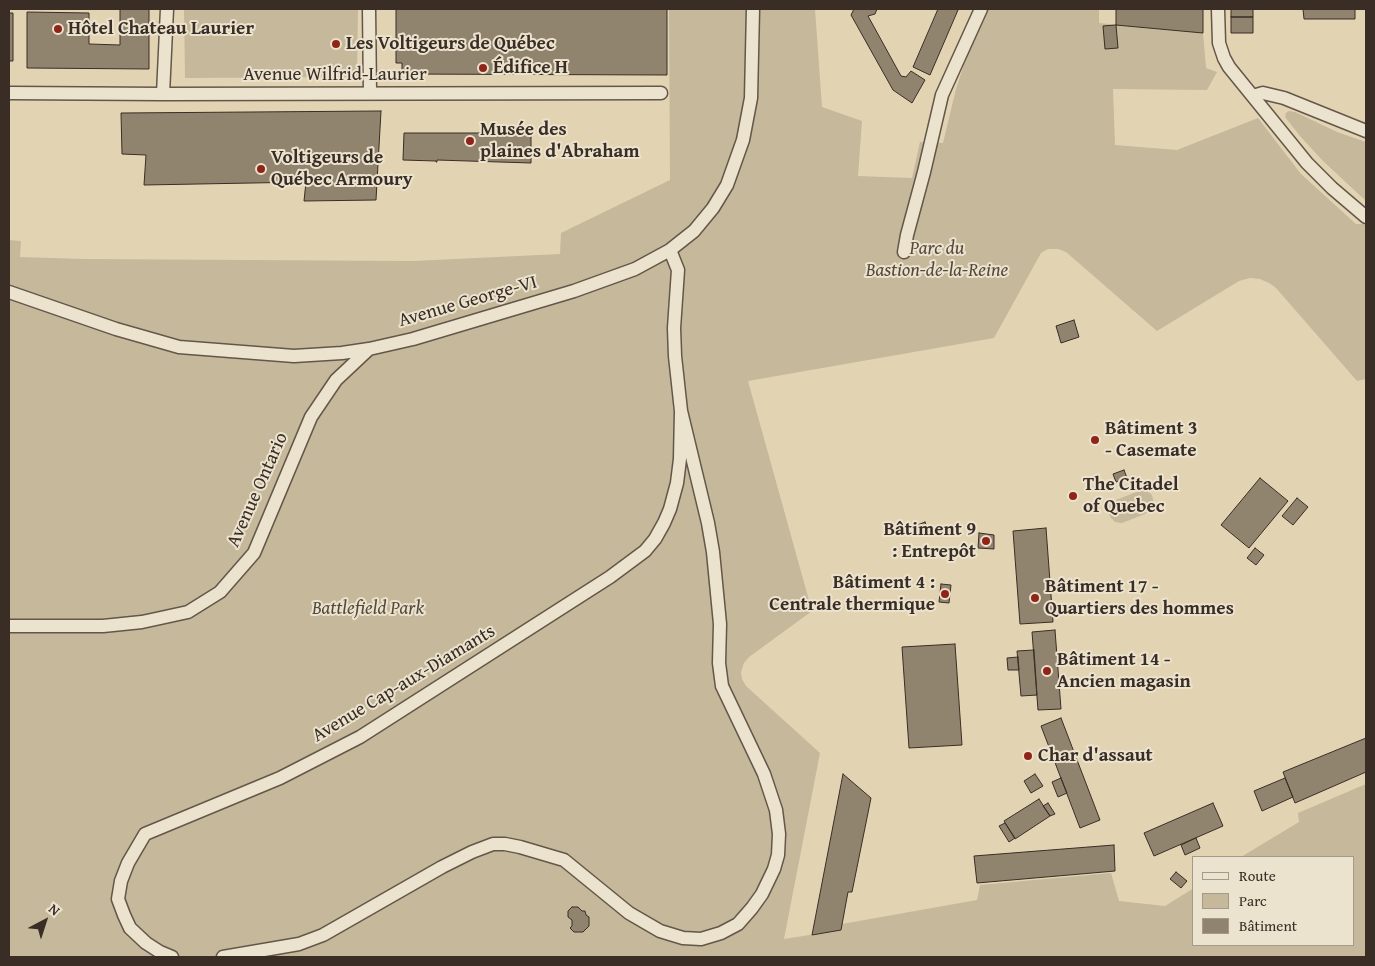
<!DOCTYPE html>
<html>
<head>
<meta charset="utf-8">
<style>
  body { margin:0 }
  #map { position:relative; width:1375px; height:966px; overflow:hidden; background:#e2d4b3; font-family:"Gentium Book Plus",serif }
  canvas { display:block }
  .frame { position:absolute; inset:0; border:10px solid #392d26; pointer-events:none }
  .legend { position:absolute; left:1192px; top:856px; width:162px; height:90px; box-sizing:border-box; background:#ece3ce; border:1px solid #a49a8b; margin:0; padding:6px 9px; list-style:none; font-size:15px; color:#392d26 }
  .legend li { display:flex; align-items:center; gap:10px; height:25px }
  .legend b { width:25px; border:1px solid #a49a8b }
  .north { position:absolute; left:20px; top:896px; width:50px; height:50px; -webkit-text-stroke:4px #ece3ce; paint-order:stroke; rotate:40deg; font-size:14px; font-weight:700; line-height:20px; text-align:center; color:#392d26 }
  .north::after { content:''; display:block; margin:auto; width:18px; height:22px; background:#392d26; clip-path:polygon(50% 0,100% 100%,50% 72%,0 100%) }
</style>
</head>
<body>
<div id="map">
<canvas width="1375" height="966"></canvas>
<div class="frame"></div>
<ul class="legend">
<li><b style="height:6px;background:#ece3ce"></b>Route</li>
<li><b style="height:14px;background:#c5b89b"></b>Parc</li>
<li><b style="height:14px;background:#91846f"></b>Bâtiment</li>
</ul>
<div class="north">N</div>
</div>
<script>
const ctx = document.querySelector('canvas').getContext('2d');
ctx.lineJoin = 'round';
function paint(path, color) { ctx.fillStyle = color; ctx.fill(path, 'evenodd'); }
const toPath = rows => new Path2D(rows.map(r => 'M' + r).join(''));
function trace(path, color, width, dash) { ctx.strokeStyle = color; ctx.lineWidth = width; ctx.lineCap = dash ? 'butt' : 'round'; ctx.setLineDash(dash || []); ctx.stroke(path); }
function drawText(font, color, halo, rows, align = 'center') {
  ctx.font = font + ' "Gentium Book Plus",serif'; ctx.lineWidth = 4; ctx.setLineDash([]); ctx.textBaseline = 'middle'; ctx.strokeStyle = halo; ctx.fillStyle = color; for (const [text, x, y, turn = 0] of rows) {
    ctx.save(); ctx.translate(x, y); ctx.rotate((+turn || 0) * Math.PI / 180); ctx.textAlign = isNaN(turn) ? turn : align; if (halo) ctx.strokeText(text, 0, 0); ctx.fillText(text, 0, 0); ctx.restore();
  }
}
paint(toPath([
  [184,9,358,9,357,77,185,78],
  [669,9,815,9,822,107,862,121,858,176,912,178,920,142,943,143,956,89,965,61,989,9,1099,9,1099,23,1203,33,1206,68,1217,72,1207,90,1113,89,1115,145,1177,150,1258,118,1301,174,1356,224,1364,224,1366,226,1366,379,1357,381,1276,288,1269,283,1260,279,1250,278,1239,281,1157,331,1066,252,1058,249,1048,249,1041,253,994,338,748,381,812,611,749,657,744,663,741,672,742,679,746,686,820,753,784,939,841,930,842,924,977,900,980,885,1111,873,1119,901,1165,906,1194,888,1194,945,1354,945,1354,857,1241,857,1299,822,1298,813,1366,784,1366,957,9,957,9,240,21,241,20,257,85,259,413,261,560,254,561,233,670,180],
  [1289,111,1295,112,1337,132,1366,142,1366,201,1323,161,1300,136,1285,117,1286,113],
  [1139,491,1147,491,1152,495,1154,504,1151,509,1145,514,1122,523,1115,522,1111,518,1108,512,1110,504,1116,500]
]), '#c5b89b');
const building = toPath([
  [120,9,149,9,149,69,27,68,27,12,89,13,89,44,120,45,120,9],
  [396,9,667,9,667,75,402,74,402,63,396,63,396,9],
  [854,9,877,9,875,14,868,16,901,76,906,77,911,71,925,80,912,103,893,90,851,15,854,9],
  [938,9,954,9,958,10,930,75,913,67,938,9],
  [1116,9,1203,9,1203,33,1116,25,1116,9],
  [1231,9,1253,9,1253,17,1231,17,1231,9],
  [1295,9,1355,9,1355,19,1304,19,1303,9,1295,9],
  [9,13,13,13,13,61,9,61,9,13],
  [1231,17,1253,17,1253,33,1231,33,1231,17],
  [1116,25,1118,48,1105,49,1103,26,1116,25],
  [381,111,376,200,304,201,306,182,144,185,146,155,122,154,121,113,381,111],
  [492,129,531,130,531,163,437,160,437,162,436,162,436,161,403,160,404,133,492,133,492,129],
  [1074,320,1079,337,1061,343,1056,326,1074,320],
  [1124,470,1127,478,1116,482,1113,474,1124,470],
  [1260,478,1288,501,1249,548,1221,525,1260,478],
  [1297,498,1308,507,1293,525,1282,516,1297,498],
  [925,522,929,532,919,536,915,526,925,522],
  [1046,528,1053,622,1020,624,1013,531,1046,528],
  [979,533,994,535,994,549,978,548,979,533],
  [1255,548,1264,555,1256,565,1247,558,1255,548],
  [941,584,951,585,949,603,939,602,941,584],
  [1055,630,1061,709,1038,710,1032,632,1055,630],
  [955,644,962,745,909,748,902,647,955,644],
  [1034,650,1037,695,1021,696,1017,651,1034,650],
  [1018,657,1019,670,1008,670,1007,658,1018,657],
  [1061,718,1100,820,1080,828,1041,726,1061,718],
  [1366,738,1366,772,1295,803,1283,772,1366,738],
  [843,774,871,798,852,892,848,892,841,930,812,935,843,774],
  [1035,774,1043,786,1031,793,1024,781,1035,774],
  [1061,778,1067,793,1058,797,1052,782,1061,778],
  [1285,778,1293,797,1262,811,1254,791,1285,778],
  [1039,799,1050,816,1015,839,1004,821,1039,799],
  [1048,803,1055,814,1050,816,1043,806,1048,803],
  [1213,803,1223,826,1154,856,1144,833,1213,803],
  [1005,823,1015,838,1009,842,999,826,1005,823],
  [1196,838,1200,848,1185,855,1181,845,1196,838],
  [1114,845,1115,871,977,883,974,856,1114,845],
  [1176,872,1187,881,1181,888,1170,879,1176,872],
  [572,907,578,907,582,911,585,911,586,915,589,917,589,926,583,932,574,932,570,928,572,926,572,920,568,917,568,911,572,907]
]);
paint(building, '#91846f');
trace(building, '#392d26', 1);
const minor = toPath([
  [369,9,370,93],
  [1218,9,1219,43,1224,58,1229,67,1307,163,1332,188,1366,217],
  [9,93,163,94,661,93],
  [163,94,167,9],
  [1253,96,1263,93,1284,98,1366,131],
  [904,252,907,235,924,172,942,95,981,9],
  [9,292,116,329,179,347,294,356,342,353,369,349,413,339,574,291,635,269,670,250,694,231,713,208,727,185,743,140,751,98,753,9],
  [9,626,103,626,142,622,188,612,220,592,254,553,311,417,336,380,369,349],
  [172,957,160,952,146,943,130,928,124,915,118,899,121,881,128,863,145,834,280,778,360,737,610,577,645,551,655,539,664,523,670,509,677,483,680,459,681,411,675,356,674,328,678,270,670,250],
  [223,957,299,944,323,935,442,867,472,852,493,844,505,844,520,847,564,860,629,913,660,931,683,938,701,939,721,933,738,924,752,908,762,894,774,869,778,855,779,834,776,810,764,774,722,686,719,663,720,624,713,552,708,523,681,411]
]);
trace(minor, '#635749', 15);
trace(minor, '#ece3ce', 12);
for (const [x, y, r, color] of [
  [58,29,5,"#8f2418"],
  [336,44,5,"#8f2418"],
  [483,68,5,"#8f2418"],
  [470,141,5,"#8f2418"],
  [261,169,5,"#8f2418"],
  [1095,440,5,"#8f2418"],
  [1073,496,5,"#8f2418"],
  [986,541,5,"#8f2418"],
  [945,594,5,"#8f2418"],
  [1035,598,5,"#8f2418"],
  [1047,671,5,"#8f2418"],
  [1028,756,5,"#8f2418"]
]) { const dot = new Path2D(); dot.arc(x, y, r, 0, 2 * Math.PI); ctx.fillStyle = color; ctx.fill(dot); trace(dot, '#ece3ce', 2); }
drawText('bold 19px', '#392d26', '#ece3ce', [
  ["Hôtel Chateau Laurier",68,29],
  ["Les Voltigeurs de Québec",346,44],
  ["Édifice H",493,68],
  ["Musée des",480,130],
  ["plaines d'Abraham",480,152],
  ["Voltigeurs de",271,158],
  ["Québec Armoury",271,180],
  ["Bâtiment 3",1105,429],
  ["- Casemate",1105,451],
  ["The Citadel",1083,485],
  ["of Quebec",1083,507],
  ["Bâtiment 9",976,530,"right"],
  [": Entrepôt",976,552,"right"],
  ["Bâtiment 4 :",935,583,"right"],
  ["Centrale thermique",935,605,"right"],
  ["Bâtiment 17 -",1045,587],
  ["Quartiers des hommes",1045,609],
  ["Bâtiment 14 -",1057,660],
  ["Ancien magasin",1057,682],
  ["Char d'assaut",1038,756]
], 'left');
drawText('19px', '#392d26', '#ece3ce', [
  ["Avenue Wilfrid-Laurier",335,75],
  ["Avenue George-VI",468,302,-16],
  ["Avenue Ontario",258,490,-66],
  ["Avenue Cap-aux-Diamants",404,684,-31]
]);
drawText('italic 19px', '#55493d', '#ece3ce', [
  ["Parc du",937,249],
  ["Bastion-de-la-Reine",937,271],
  ["Battlefield Park",368,609]
]);
</script>
</body>
</html>
